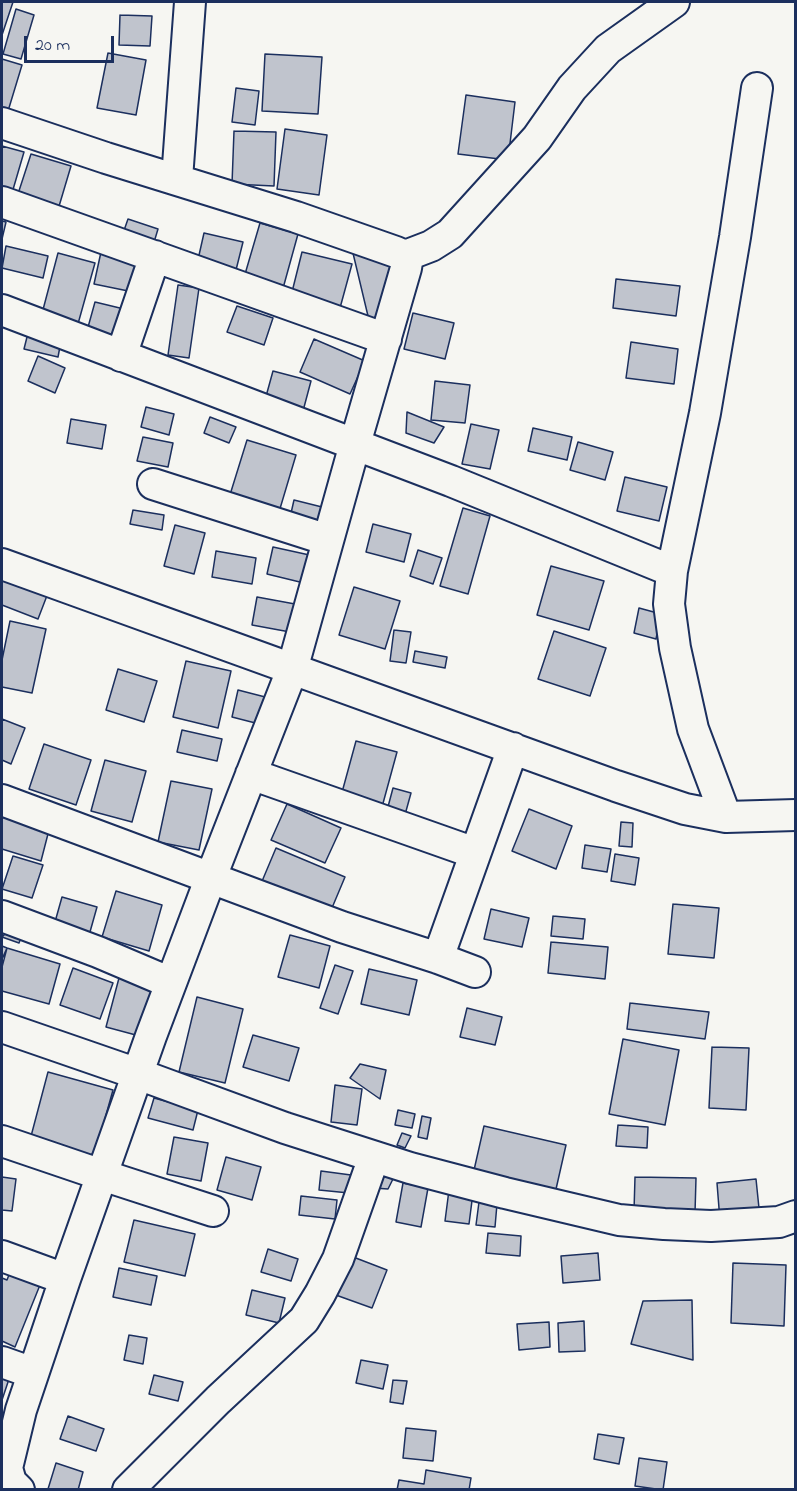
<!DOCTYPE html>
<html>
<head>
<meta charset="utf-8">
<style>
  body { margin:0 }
  #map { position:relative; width:797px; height:1491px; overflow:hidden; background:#f6f6f2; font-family:"Indie Flower",sans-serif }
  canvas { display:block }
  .frame { position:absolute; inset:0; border:3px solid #1b2f5e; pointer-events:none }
  .scale { position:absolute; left:24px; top:36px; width:90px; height:27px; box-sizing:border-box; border:3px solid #1b2f5e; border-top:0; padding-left:8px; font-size:18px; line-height:21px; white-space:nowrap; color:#1b2f5e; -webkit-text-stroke:4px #f6f6f2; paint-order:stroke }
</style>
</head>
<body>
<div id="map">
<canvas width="797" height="1491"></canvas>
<div class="frame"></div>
<div class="scale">20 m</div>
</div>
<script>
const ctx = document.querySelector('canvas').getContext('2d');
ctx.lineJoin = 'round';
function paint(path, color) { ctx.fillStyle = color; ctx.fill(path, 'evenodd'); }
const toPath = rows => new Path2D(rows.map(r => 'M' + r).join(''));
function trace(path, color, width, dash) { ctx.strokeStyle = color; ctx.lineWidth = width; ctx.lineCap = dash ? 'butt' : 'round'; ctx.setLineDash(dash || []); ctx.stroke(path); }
const building = toPath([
  [2,2,13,2,2,35,2,2],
  [16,9,34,15,21,59,3,54,16,9],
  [120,15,152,16,150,46,119,45,120,15],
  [108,53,146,60,136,115,97,108,108,53],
  [265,54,322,57,318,114,262,111,265,54],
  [2,59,22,65,5,121,2,120,2,59],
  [236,88,259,91,255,125,232,122,236,88],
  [466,95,515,102,508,160,458,154,466,95],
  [285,129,327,135,319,195,277,189,285,129],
  [234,131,276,132,274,186,232,184,234,131],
  [2,146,24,152,12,193,2,190,2,146],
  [31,154,71,166,57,213,16,200,31,154],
  [128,219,158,229,152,249,121,239,128,219],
  [2,221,6,222,2,239,2,221],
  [260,223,298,234,282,292,243,281,260,223],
  [204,233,243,242,235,274,197,264,204,233],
  [6,246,48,256,43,278,2,268,6,246],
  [352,249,392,261,395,285,369,327,368,316,352,249],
  [101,252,145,262,138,293,94,284,101,252],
  [302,252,352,264,340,308,291,296,302,252],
  [58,253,95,263,76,331,40,321,58,253],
  [616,279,680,286,676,316,613,308,616,279],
  [178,285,199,288,189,358,168,355,178,285],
  [95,302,124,309,114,345,85,338,95,302],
  [237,306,273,318,264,345,227,332,237,306],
  [413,313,454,323,445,359,404,349,413,313],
  [29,329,62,336,58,357,24,349,29,329],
  [314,339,365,361,350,394,300,372,314,339],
  [631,342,678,349,674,384,626,378,631,342],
  [38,356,65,368,55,393,28,381,38,356],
  [273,371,311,381,303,411,265,400,273,371],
  [435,381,470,385,465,423,431,420,435,381],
  [146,407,174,414,169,435,141,427,146,407],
  [407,412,444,427,434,443,406,433,407,412],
  [210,417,236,427,229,443,204,433,210,417],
  [71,419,106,425,102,449,67,443,71,419],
  [471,424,499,430,490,469,462,464,471,424],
  [533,428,572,437,567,460,528,451,533,428],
  [143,437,173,443,168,467,137,461,143,437],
  [247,440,296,455,279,512,229,498,247,440],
  [578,442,613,452,605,480,570,470,578,442],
  [625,477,667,487,659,521,617,511,625,477],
  [294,500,330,509,325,530,289,522,294,500],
  [463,508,490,516,468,594,440,586,463,508],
  [133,510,164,515,162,530,130,524,133,510],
  [373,524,411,534,404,562,366,552,373,524],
  [175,525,205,533,194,574,164,566,175,525],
  [273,547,314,556,308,584,267,574,273,547],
  [418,550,442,558,433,584,410,576,418,550],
  [216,551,256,558,252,584,212,577,216,551],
  [551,566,604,581,589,630,537,615,551,566],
  [2,575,48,593,38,619,2,605,2,575],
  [354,587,400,601,385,649,339,635,354,587],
  [257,597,295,604,290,632,252,625,257,597],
  [639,608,661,614,656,639,634,633,639,608],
  [10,621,46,629,32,693,2,687,2,660,10,621],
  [394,630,411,632,406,663,390,661,394,630],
  [554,631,606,648,590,696,538,679,554,631],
  [415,651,447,657,445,668,413,662,415,651],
  [186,661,231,671,218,728,173,717,186,661],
  [118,669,157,681,144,722,106,710,118,669],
  [238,690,273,699,267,726,232,717,238,690],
  [2,719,25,728,11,764,2,760,2,719],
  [182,730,222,739,217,761,177,752,182,730],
  [356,741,397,752,382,807,341,796,356,741],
  [44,744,91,760,76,805,29,789,44,744],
  [105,760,146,771,132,822,91,811,105,760],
  [171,781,212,789,199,850,158,842,171,781],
  [393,788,411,793,403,822,385,818,393,788],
  [287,804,341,828,325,863,271,840,287,804],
  [529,809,572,826,556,869,512,851,529,809],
  [2,817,49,830,41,861,2,849,2,817],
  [621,822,633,823,632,847,619,846,621,822],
  [585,845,611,849,607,872,582,868,585,845],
  [276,848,345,877,329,915,260,886,276,848],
  [615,854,639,858,635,885,611,881,615,854],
  [13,856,43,865,32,898,2,889,13,856],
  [116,891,162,905,149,951,102,937,116,891],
  [62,897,97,907,88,939,53,929,62,897],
  [673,904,719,908,714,958,668,954,673,904],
  [491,909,529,918,522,947,484,939,491,909],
  [553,916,585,919,583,939,551,936,553,916],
  [8,931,22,935,19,943,2,937,8,931],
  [290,935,330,946,319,988,278,977,290,935],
  [551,942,608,947,605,979,548,973,551,942],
  [2,946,7,948,2,959,2,946],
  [7,948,60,964,49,1004,2,991,2,967,7,948],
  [335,965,353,971,338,1014,320,1008,335,965],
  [73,968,113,983,100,1019,60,1005,73,968],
  [369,969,417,980,409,1015,361,1004,369,969],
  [119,978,160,989,147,1038,106,1027,119,978],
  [197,997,243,1009,225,1083,179,1072,197,997],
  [630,1003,709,1012,705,1039,627,1029,630,1003],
  [467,1008,502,1017,495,1045,460,1037,467,1008],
  [253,1035,299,1048,289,1081,243,1067,253,1035],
  [623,1039,679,1050,665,1125,609,1114,623,1039],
  [712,1047,749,1048,746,1110,709,1108,712,1047],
  [360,1064,386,1070,380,1099,350,1078,360,1064],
  [48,1072,113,1090,94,1158,30,1140,48,1072],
  [335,1085,362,1089,357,1125,331,1122,335,1085],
  [154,1098,198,1110,193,1130,148,1118,154,1098],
  [398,1110,415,1114,412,1128,395,1125,398,1110],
  [422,1116,431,1118,427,1139,418,1137,422,1116],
  [618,1125,648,1127,647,1148,616,1146,618,1125],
  [484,1126,566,1145,554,1198,472,1179,484,1126],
  [402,1133,411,1136,405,1148,397,1145,402,1133],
  [174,1137,208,1143,201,1181,167,1174,174,1137],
  [226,1157,261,1167,252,1200,217,1190,226,1157],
  [382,1169,395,1175,388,1189,374,1188,382,1169],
  [321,1171,351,1175,349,1193,319,1190,321,1171],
  [2,1177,16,1179,12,1211,2,1210,2,1177],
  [635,1177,696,1178,695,1213,634,1211,635,1177],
  [756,1179,760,1218,720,1221,717,1183,756,1179],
  [403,1183,428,1188,421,1227,396,1222,403,1183],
  [449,1190,473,1193,469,1224,445,1221,449,1190],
  [301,1196,337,1200,335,1219,299,1215,301,1196],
  [479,1202,497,1204,495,1227,476,1225,479,1202],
  [134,1220,195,1234,185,1276,124,1262,134,1220],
  [488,1233,521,1236,520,1256,486,1253,488,1233],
  [268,1249,298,1259,291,1281,261,1272,268,1249],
  [598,1253,600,1280,563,1283,561,1256,598,1253],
  [348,1255,387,1270,372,1308,333,1294,348,1255],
  [733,1263,786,1265,784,1326,731,1323,733,1263],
  [12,1267,42,1280,15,1347,2,1341,2,1278,7,1280,12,1267],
  [119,1268,157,1276,151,1305,113,1297,119,1268],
  [252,1290,285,1298,279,1323,246,1315,252,1290],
  [692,1300,693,1360,631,1344,643,1301,692,1300],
  [584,1321,585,1351,559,1352,558,1323,584,1321],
  [549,1322,550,1347,519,1350,517,1324,549,1322],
  [129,1335,147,1338,143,1364,124,1360,129,1335],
  [361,1360,388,1365,383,1389,356,1383,361,1360],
  [2,1373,10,1376,2,1400,2,1373],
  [154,1375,183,1382,178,1401,149,1394,154,1375],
  [393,1380,407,1381,403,1404,390,1402,393,1380],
  [68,1416,104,1429,96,1451,60,1439,68,1416],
  [406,1428,436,1431,433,1461,403,1458,406,1428],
  [598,1434,624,1438,619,1464,594,1459,598,1434],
  [639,1458,667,1462,663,1490,635,1486,639,1458],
  [56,1463,83,1472,78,1490,48,1489,56,1463],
  [426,1470,471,1478,469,1490,397,1490,399,1480,424,1484,426,1470]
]);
paint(building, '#c0c4cd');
trace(building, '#1b2f5e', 1.5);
const street = toPath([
  [2,123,106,158,296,217,396,252,405,256,407,262,406,268,355,444,292,670,211,877,151,1036,65,1279,21,1410,7,1468,11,1482,19,1490],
  [177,179,190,2],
  [2,202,386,339],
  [405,256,431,246,450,234,537,138,572,88,608,49,674,2],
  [2,310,451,481,672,571],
  [121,356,155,256],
  [153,484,328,540],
  [2,564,616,786,685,809,726,817,796,815],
  [251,774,475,853],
  [2,800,342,927,438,958,475,972],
  [726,817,693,729,675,648,669,604,672,571,705,413,735,237,757,88],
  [2,916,98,952,171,983],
  [438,958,513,748],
  [2,1027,138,1074,285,1128,410,1168,505,1193,619,1220,664,1224,711,1226,779,1222,796,1216],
  [2,1141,102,1175,213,1211],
  [2,1256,65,1279],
  [2,1362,33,1373],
  [128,1490,218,1400,304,1320,320,1294,338,1259,374,1157]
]);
trace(street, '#1b2f5e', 34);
trace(street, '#f6f6f2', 30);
</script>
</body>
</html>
